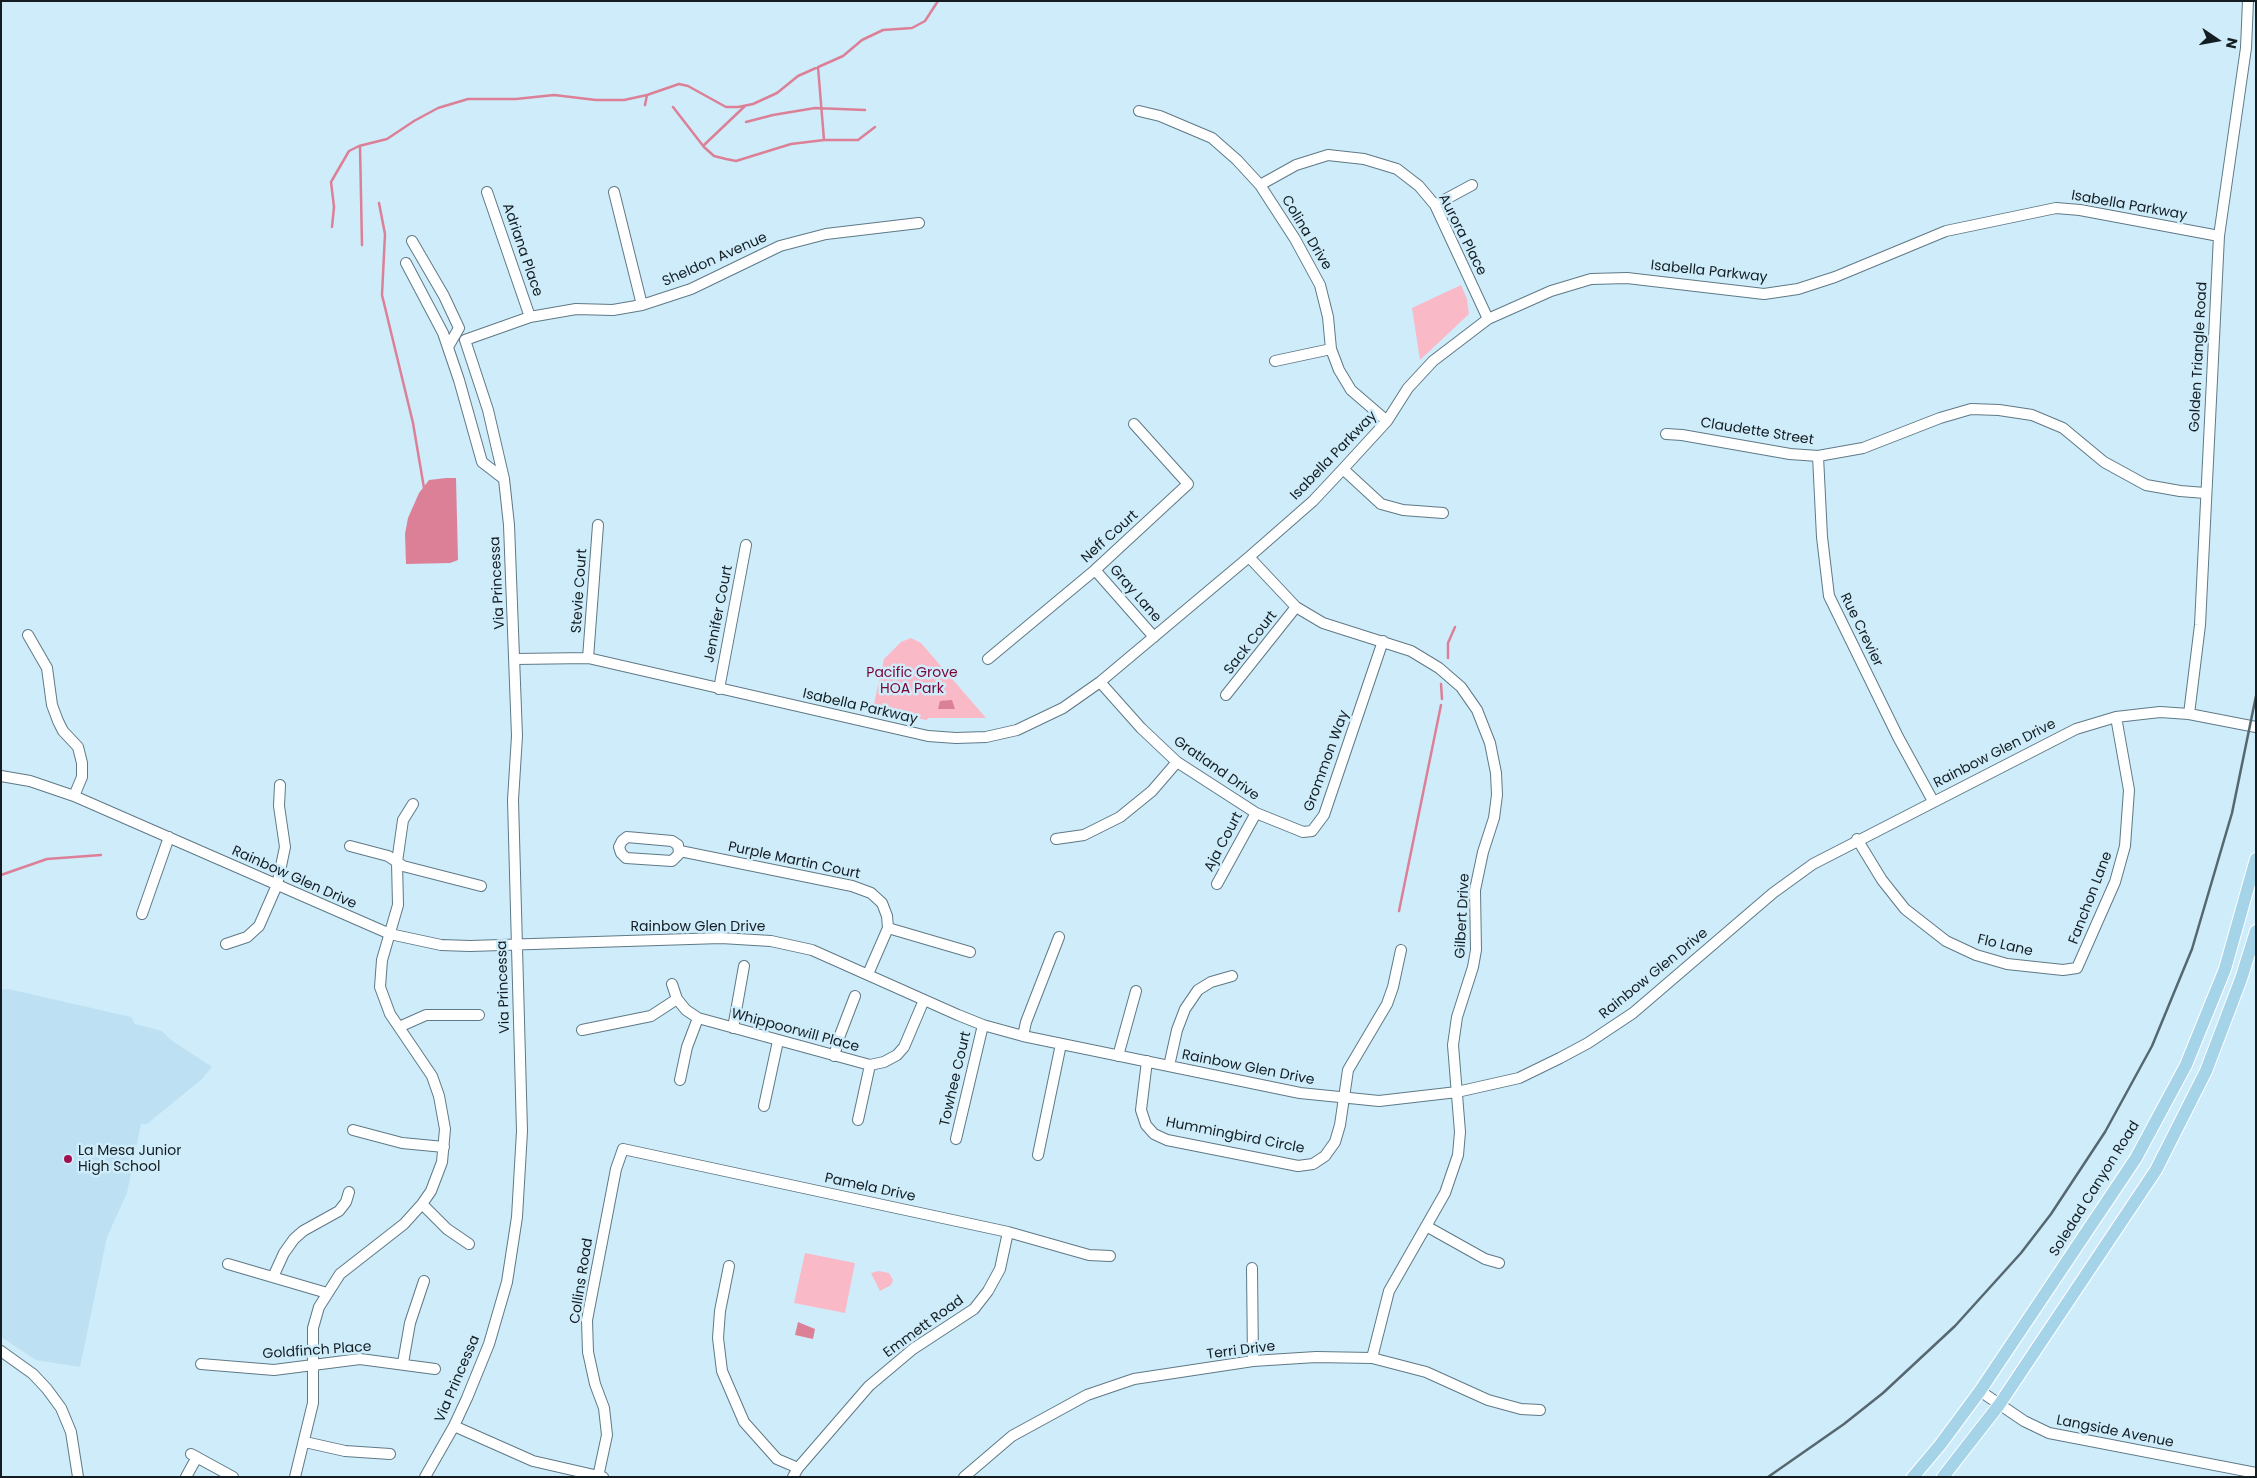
<!DOCTYPE html>
<html>
<head>
<meta charset="utf-8">
<style>
  body { margin:0 }
  #map { position:relative; width:2257px; height:1478px; overflow:hidden; background:#cfecfa; font-family:Poppins,sans-serif }
  canvas { display:block }
  .frame { position:absolute; inset:0; border:2px solid #131d22; pointer-events:none }
  .north { position:absolute; left:2192px; top:15px; width:50px; height:50px; -webkit-text-stroke:4px #cfecfa; paint-order:stroke; rotate:102deg; font-size:14px; font-weight:700; line-height:20px; text-align:center; color:#131d22 }
  .north::after { content:''; display:block; margin:auto; width:18px; height:22px; background:#131d22; clip-path:polygon(50% 0,100% 100%,50% 72%,0 100%) }
</style>
</head>
<body>
<div id="map">
<canvas width="2257" height="1478"></canvas>
<div class="frame"></div>
<div class="north">N</div>
</div>
<script>
const ctx = document.querySelector('canvas').getContext('2d');
ctx.lineJoin = 'round';
function paint(path, color) { ctx.fillStyle = color; ctx.fill(path, 'evenodd'); }
const toPath = rows => new Path2D(rows.map(r => 'M' + r).join(''));
function trace(path, color, width, dash) { ctx.strokeStyle = color; ctx.lineWidth = width; ctx.lineCap = dash ? 'butt' : 'round'; ctx.setLineDash(dash || []); ctx.stroke(path); }
function drawText(font, color, halo, rows, align = 'center') {
  ctx.font = font + ' Poppins,sans-serif'; ctx.lineWidth = 5; ctx.setLineDash([]); ctx.textBaseline = 'middle'; ctx.strokeStyle = halo; ctx.fillStyle = color; for (const [text, x, y, turn = 0] of rows) {
    ctx.save(); ctx.translate(x, y); ctx.rotate((+turn || 0) * Math.PI / 180); ctx.textAlign = isNaN(turn) ? turn : align; if (halo) ctx.strokeText(text, 0, 0); ctx.fillText(text, 0, 0); ctx.restore();
  }
}
paint(toPath([
  [8,989,131,1017,135,1024,162,1031,171,1040,212,1067,202,1079,147,1124,141,1124,127,1193,107,1237,80,1367,36,1360,1,1337,1,990]
]), '#bde1f3');
paint(toPath([
  [1461,285,1467,299,1469,314,1420,360,1412,308],
  [911,638,921,643,986,718,929,718,926,720,915,718,903,712,892,713,873,708,884,659,901,642],
  [805,1253,855,1263,845,1313,794,1303],
  [879,1271,889,1273,893,1280,891,1285,880,1291,871,1273]
]), '#fab9c7');
paint(toPath([
  [446,478,456,478,458,560,450,563,406,564,405,534,408,518,419,493,429,480],
  [952,700,955,709,938,709,940,701],
  [798,1322,815,1329,813,1339,795,1335]
]), '#db8097');
trace(toPath([
  [645,105,647,95],
  [673,107,704,147,714,156,726,159,736,161,791,144,824,140,818,67],
  [746,122,773,115,815,108,865,110],
  [824,140,858,140,875,127],
  [360,146,362,245],
  [703,146,745,106],
  [379,203,385,234,382,295,413,423,424,488],
  [332,227,334,207,331,182,349,151,359,146,387,139,414,121,438,108,468,99,516,99,554,95,596,100,624,100,647,95,679,84,688,86,726,107,738,107,753,104,777,93,798,76,843,56,862,40,883,30,912,28,925,21,938,1],
  [1448,658,1448,643,1455,627],
  [1441,684,1442,699],
  [1,875,47,859,101,855],
  [1399,911,1441,705]
]), '#db8097', 2.5);
const minor = toPath([
  [1139,111,1160,116,1212,138,1237,160,1260,185,1295,239,1320,285,1328,317,1331,349,1339,370,1351,390,1387,421],
  [1260,185,1296,165,1328,155,1364,159,1397,169,1419,186,1435,205,1488,319],
  [487,192,530,317],
  [614,192,642,305],
  [1435,205,1472,185],
  [412,241,444,296,459,328,448,347],
  [406,263,443,333,459,380,482,462,504,479],
  [1275,361,1331,349],
  [1666,434,1682,435,1790,454,1818,456,1863,448,1940,418,1971,409,1999,410,2032,415,2063,428,2104,462,2146,485,2180,491,2205,493],
  [1818,456,1822,537,1829,596,1898,737,1933,801],
  [1343,469,1381,504,1403,510,1443,513],
  [1249,557,1296,607,1323,623,1411,651,1439,668,1461,687,1477,710,1490,743,1496,773,1497,795,1494,818,1483,852,1475,890,1476,950,1473,967,1457,1017,1453,1045,1460,1132,1458,1155,1445,1193,1389,1291,1372,1358],
  [1095,570,1154,637],
  [28,635,47,668,52,705,58,721,63,731,78,747,82,763,82,777,74,796],
  [588,658,598,525],
  [515,659,588,658,928,736,956,738,986,737,1017,730,1063,708,1100,682,1249,557,1313,501,1343,469,1387,421,1408,388,1433,361,1488,319,1551,291,1591,279,1627,278,1764,294,1798,289,1835,277,1946,231,2056,208,2080,210,2219,236],
  [988,659,1095,570,1188,484,1134,424],
  [1100,682,1141,728,1177,762,1256,813,1303,832,1312,831,1324,815,1383,641],
  [719,689,746,545],
  [1226,695,1296,607],
  [2189,714,2200,625,2219,236,2246,48,2248,1],
  [1,776,30,781,74,796,390,934,441,945,470,946,721,938,771,941,812,950,958,1015,983,1025,1023,1036,1300,1093,1379,1101,1457,1092,1519,1078,1560,1058,1588,1043,1633,1013,1773,893,1813,864,2076,729,2116,717,2160,712,2189,714,2256,727],
  [627,837,672,841,678,845,679,854,672,861,626,858,621,853,619,847,622,841,627,837],
  [1056,839,1084,835,1120,817,1152,791,1177,762],
  [1857,839,1882,880,1905,909,1946,941,1976,955,2007,964,2063,970,2077,968,2115,882,2125,846,2129,790,2116,717],
  [350,846,388,856,403,866,481,886],
  [680,851,852,886,871,893,882,903,887,916,888,928,868,974],
  [1217,884,1256,813],
  [142,914,169,837],
  [888,928,970,952],
  [226,944,247,937,259,926,277,885,285,847,279,806,280,785],
  [672,984,677,999,686,1010,698,1018,870,1065,884,1062,897,1055,904,1047,924,1000],
  [399,1027,426,1015,479,1015],
  [733,1028,744,966],
  [582,1030,651,1016,677,999],
  [1023,1036,1026,1022,1059,937],
  [834,1056,840,1035,855,996],
  [1118,1056,1136,991],
  [1147,1061,1141,1110,1146,1125,1154,1134,1167,1140,1298,1166,1313,1164,1325,1156,1335,1142,1340,1125,1348,1070,1387,1004,1393,987,1401,950],
  [1169,1066,1177,1030,1185,1009,1198,990,1211,982,1232,976],
  [680,1080,687,1047,698,1018],
  [764,1106,778,1041],
  [858,1120,870,1065],
  [353,1130,402,1143,444,1147],
  [956,1139,983,1025],
  [1038,1155,1061,1044],
  [422,1204,447,1229,469,1244],
  [1426,1226,1485,1259,1499,1263],
  [228,1264,327,1293],
  [729,1266,720,1311,718,1338,722,1371,744,1422,777,1459,798,1468],
  [1252,1268,1253,1361],
  [273,1277,284,1253,294,1239,303,1231,339,1211,346,1202,349,1192],
  [1,1351,33,1374,47,1389,61,1408,71,1432,78,1477],
  [403,1363,410,1323,424,1281],
  [201,1364,274,1370,360,1359,435,1369],
  [1980,1391,2024,1421,2049,1433,2256,1473],
  [454,1426,533,1461,603,1477],
  [305,1442,345,1451,390,1454],
  [191,1454,233,1477],
  [186,1477,197,1457],
  [295,1477,313,1403,313,1328,319,1307,340,1274,404,1224,422,1204,431,1191,442,1162,445,1129,439,1096,432,1076,390,1014,380,987,382,960,398,905,397,862,403,820,413,804],
  [425,1477,454,1426,467,1398,489,1344,507,1282,517,1217,522,1131,513,800,517,736,509,525,504,479,488,410,465,340,530,317,576,309,613,310,642,305,691,289,780,246,826,234,919,223],
  [598,1477,607,1435,604,1408,595,1384,588,1352,587,1320,616,1169,623,1149,1008,1232,1089,1255,1110,1256],
  [793,1477,798,1468,869,1386,913,1349,974,1309,988,1291,1000,1269,1008,1232],
  [964,1477,1012,1436,1087,1395,1134,1379,1253,1361,1316,1357,1372,1358,1426,1372,1488,1400,1521,1409,1540,1410]
]);
const major = toPath([
  [1913,1477,1940,1445,1980,1391,2136,1158,2186,1065,2225,969,2256,859],
  [1943,1477,1999,1405,2156,1170,2206,1071,2241,979,2256,931]
]);
trace(minor, '#5f7986', 12);
trace(major, '#fff', 14);
trace(minor, '#fff', 10);
trace(major, '#a5d3e8', 12);
trace(toPath([
  [1768,1477,1844,1424,1883,1393,1955,1326,2021,1253,2051,1214,2105,1132,2152,1046,2192,949,2232,813,2256,696]
]), '#56676f', 2.5);
for (const [x, y, r, color] of [
  [68,1159,5,"#a4104f"]
]) { const dot = new Path2D(); dot.arc(x, y, r, 0, 2 * Math.PI); ctx.fillStyle = color; ctx.fill(dot); trace(dot, '#cfecfa', 2); }
drawText('14px', '#131d22', '#cfecfa', [
  ["Isabella Parkway",2129,206,10],
  ["Colina Drive",1306,233,59],
  ["Aurora Place",1462,235,63],
  ["Adriana Place",522,250,71],
  ["Sheldon Avenue",715,260,-24],
  ["Isabella Parkway",1709,272,6],
  ["Golden Triangle Road",2199,357,-87],
  ["Claudette Street",1757,432,9],
  ["Isabella Parkway",1334,456,-46],
  ["Neff Court",1110,537,-42],
  ["Via Princessa",498,583,-93],
  ["Stevie Court",580,591,-86],
  ["Gray Lane",1135,594,49],
  ["Jennifer Court",719,614,-79],
  ["Rue Crevier",1861,630,64],
  ["Sack Court",1251,643,-52],
  ["Isabella Parkway",860,707,13],
  ["Rainbow Glen Drive",1995,754,-27],
  ["Grommon Way",1327,761,-70],
  ["Gratland Drive",1216,769,35],
  ["Aja Court",1224,842,-62],
  ["Purple Martin Court",794,861,12],
  ["Rainbow Glen Drive",294,878,24],
  ["Fanchon Lane",2091,898,-69],
  ["Gilbert Drive",1463,916,-87],
  ["Rainbow Glen Drive",698,927],
  ["Flo Lane",2005,946,13],
  ["Rainbow Glen Drive",1654,974,-39],
  ["Via Princessa",504,987,-92],
  ["Whippoorwill Place",795,1031,15],
  ["Rainbow Glen Drive",1248,1068,11],
  ["Towhee Court",956,1079,-77],
  ["Hummingbird Circle",1235,1136,11],
  ["Pamela Drive",870,1188,12],
  ["Soledad Canyon Road",2095,1189,-58],
  ["Collins Road",582,1281,-81],
  ["Emmett Road",924,1327,-36],
  ["Goldfinch Place",317,1351,-4],
  ["Terri Drive",1241,1351,-7],
  ["Via Princessa",458,1379,-67],
  ["Langside Avenue",2115,1432,11]
]);
drawText('14px', '#770637', '#cfecfa', [
  ["Pacific Grove",912,673],
  ["HOA Park",912,689]
]);
drawText('14px', '#131d22', '#cfecfa', [
  ["La Mesa Junior",78,1151],
  ["High School",78,1167]
], 'left');
</script>
</body>
</html>
